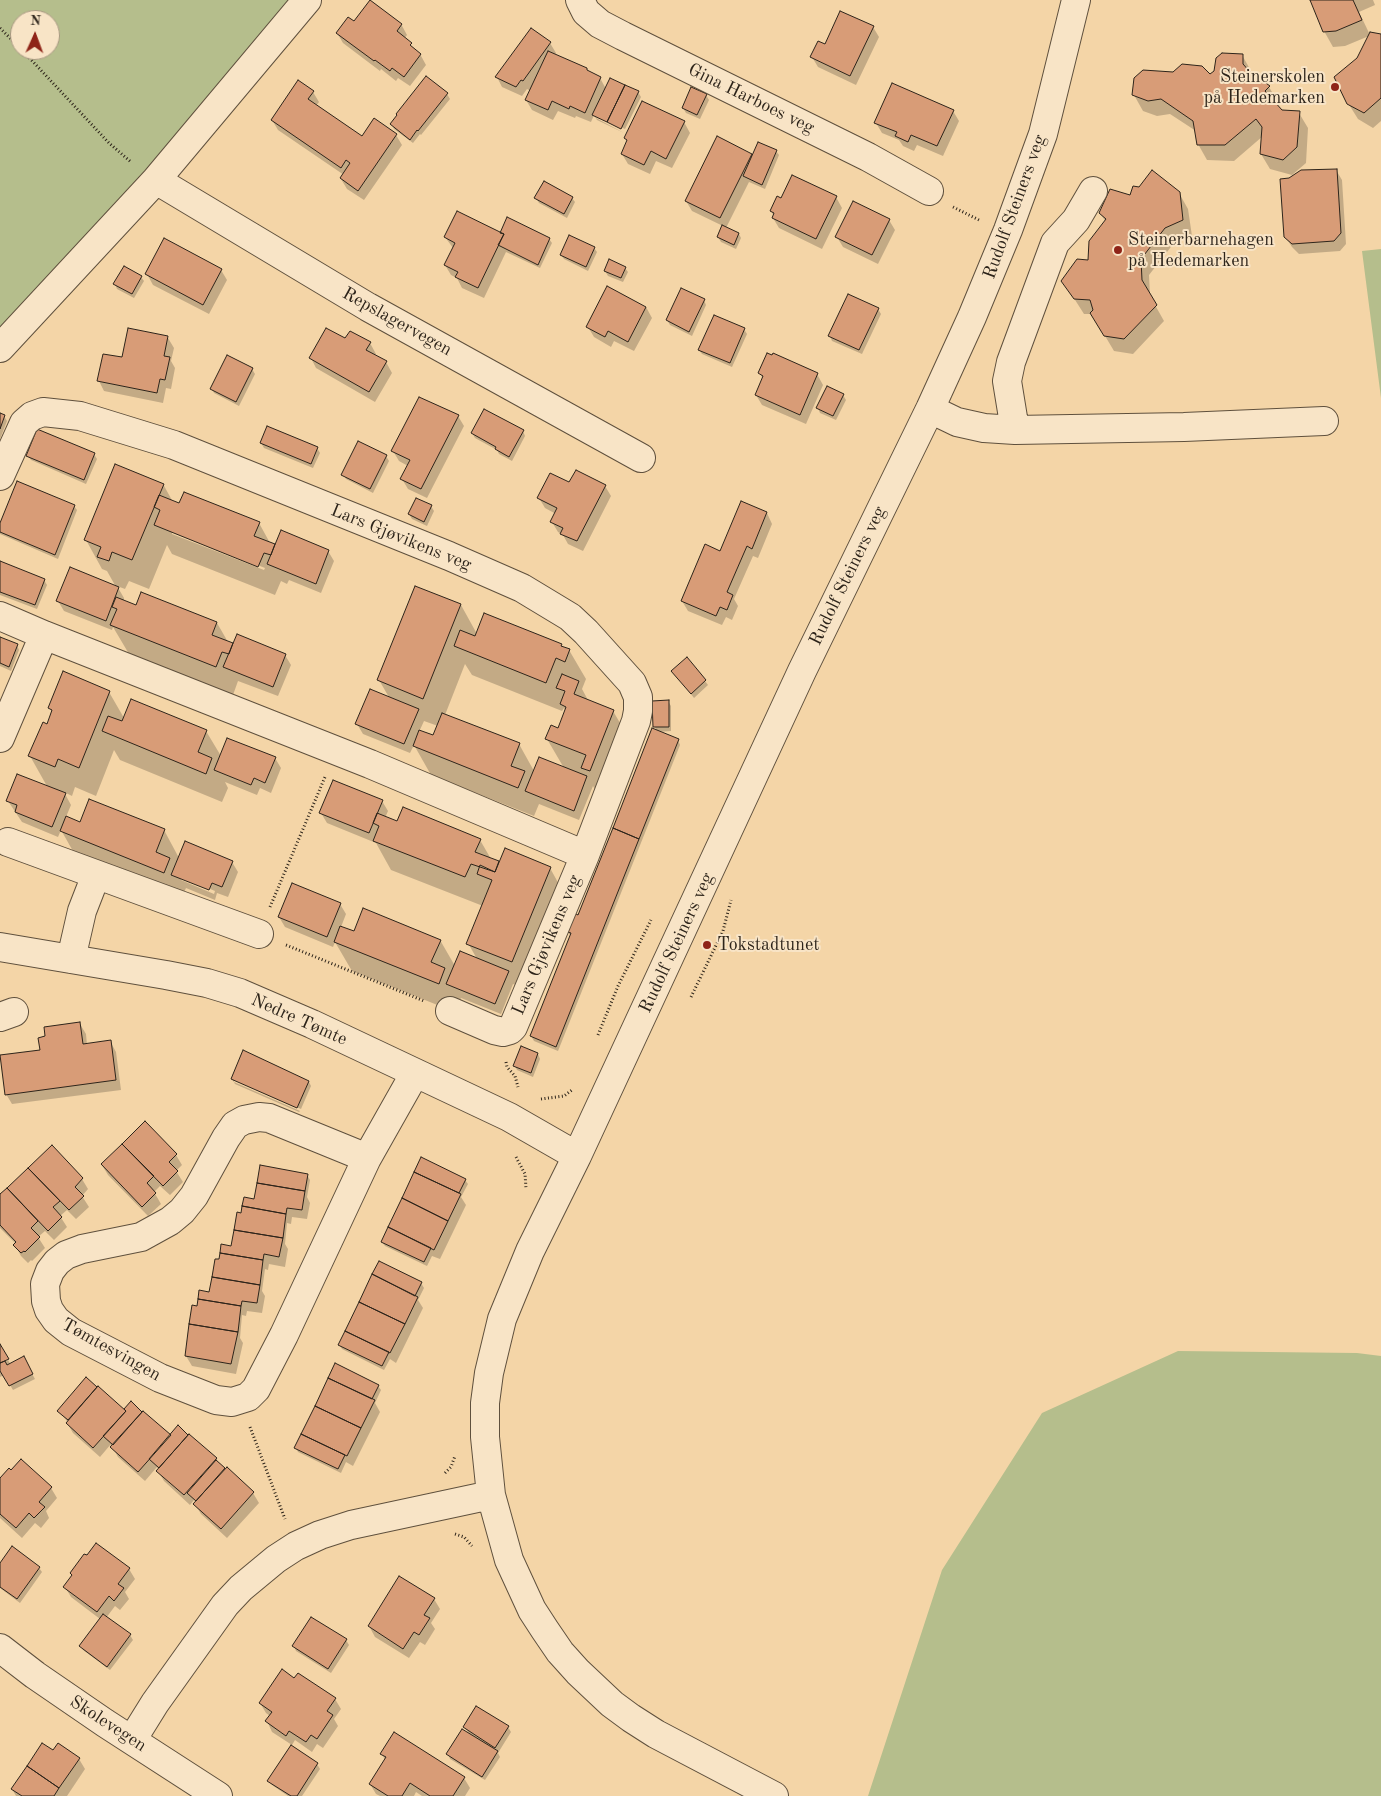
<!DOCTYPE html>
<html>
<head>
<meta charset="utf-8">
<style>
  body { margin:0 }
  #map { position:relative; width:1381px; height:1796px; overflow:hidden; background:#f4d5a7; font-family:"Old Standard TT",serif }
  canvas { display:block }
  .north { position:absolute; left:10px; top:10px; width:50px; height:50px; box-sizing:border-box; background:#f8e4c6; border:1px solid #a79781; border-radius:50%; rotate:2deg; font-size:14px; font-weight:700; line-height:20px; text-align:center; color:#2d241a }
  .north::after { content:''; display:block; margin:auto; width:18px; height:22px; background:#8f2418; clip-path:polygon(50% 0,100% 100%,50% 72%,0 100%) }
</style>
</head>
<body>
<div id="map">
<canvas width="1381" height="1796"></canvas>
<div class="north">N</div>
</div>
<script>
const ctx = document.querySelector('canvas').getContext('2d');
ctx.lineJoin = 'round';
function paint(path, color) { ctx.fillStyle = color; ctx.fill(path, 'evenodd'); }
const toPath = rows => new Path2D(rows.map(r => 'M' + r).join(''));
function trace(path, color, width, dash) { ctx.strokeStyle = color; ctx.lineWidth = width; ctx.lineCap = dash ? 'butt' : 'round'; ctx.setLineDash(dash || []); ctx.stroke(path); }
function drawText(font, color, halo, rows, align = 'center') {
  ctx.font = font + ' "Old Standard TT",serif'; ctx.lineWidth = 4; ctx.setLineDash([]); ctx.textBaseline = 'middle'; ctx.strokeStyle = halo; ctx.fillStyle = color; for (const [text, x, y, turn = 0] of rows) {
    ctx.save(); ctx.translate(x, y); ctx.rotate((+turn || 0) * Math.PI / 180); ctx.textAlign = isNaN(turn) ? turn : align; if (halo) ctx.strokeText(text, 0, 0); ctx.fillText(text, 0, 0); ctx.restore();
  }
}
paint(toPath([
  [0,0,292,0,0,357],
  [20,20,50,20,50,50,20,50],
  [1381,249,1381,398,1362,251],
  [1178,1351,1357,1353,1381,1356,1381,1796,868,1796,942,1570,1042,1413]
]), '#b5be8c');
paint(toPath([
  [1312,0,1373,0,1375,5,1359,12,1370,35,1381,35,1381,121,1373,128,1358,119,1348,103,1358,59,1369,36,1345,46,1333,47,1324,31],
  [354,23,401,24,407,35,404,39,420,54,426,65,410,86,398,78,396,81,381,69,380,71,343,43,337,33],
  [873,27,879,37,856,85,818,67,812,57,826,45],
  [550,43,556,53,555,55,587,69,588,73,600,78,606,89,638,92,641,97,625,129,596,115,596,118,624,133,597,120,594,115,591,122,576,116,575,118,558,111,553,120,532,110,526,100,531,91,527,89,522,96,502,87,497,77],
  [1242,55,1251,71,1251,74,1269,87,1278,102,1275,105,1281,111,1299,113,1308,128,1306,163,1292,175,1270,169,1261,154,1263,136,1234,161,1207,160,1198,144,1196,131,1170,114,1157,116,1143,111,1134,95,1210,76],
  [426,77,447,94,450,99,421,135,420,134,413,143,394,129,392,124],
  [313,92,319,102,316,106,362,138,396,135,402,145,364,200,347,189,341,179,344,175,278,130,272,120],
  [706,95,709,100,700,119,686,113,683,108],
  [953,111,959,121,943,156,917,145,914,151,903,146,899,140,882,133,876,123],
  [684,122,690,133,672,168,656,161,650,174,628,164,622,154,628,142,625,138],
  [776,151,779,155,765,189,749,182,726,228,739,234,741,238,736,249,721,242,718,237,723,226,692,211,686,201,751,155,753,157],
  [1336,170,1342,180,1346,244,1340,251,1299,254,1292,247,1285,236],
  [1179,193,1188,209,1192,236,1174,243,1149,275,1150,296,1164,321,1133,354,1114,351,1092,314,1084,314,1063,281,1090,261,1106,222,1100,213,1130,197],
  [836,197,842,208,822,249,779,228,773,218,774,216,771,211,782,200],
  [536,198,572,198,575,202,567,218,539,203],
  [889,220,895,230,878,264,843,247,837,237],
  [501,234,549,239,552,243,540,268,506,252,484,298,462,288,457,278,451,275,445,265,453,248,445,237],
  [594,248,597,252,588,271,564,259,561,255],
  [625,268,628,272,623,282,608,276,605,271],
  [221,270,227,280,209,314,153,285,147,274],
  [141,277,144,281,134,298,117,289,115,284],
  [704,300,706,305,692,336,670,325,667,320],
  [646,307,652,318,634,351,614,341,611,347,594,337,588,327],
  [878,309,881,314,862,354,832,341,830,336],
  [744,329,747,334,732,367,702,354,699,350],
  [168,338,174,348,171,361,175,368,171,389,166,388,163,403,104,391,99,381,123,359],
  [346,340,370,343,376,354,374,356,386,362,392,373,375,402,316,368,311,358],
  [252,369,255,374,239,406,214,393,212,389],
  [760,373,817,374,823,385,806,424,762,405,756,395,763,379],
  [843,395,846,400,836,420,820,413,818,408],
  [0,414,4,416,7,421,0,439],
  [458,416,464,426,427,498,408,489,402,479,408,466,399,461,393,451],
  [523,431,525,436,512,461,499,454,497,450,475,438,472,433],
  [261,443,317,448,320,453,313,468,264,448],
  [94,454,97,459,86,484,31,460,28,456],
  [386,456,389,461,373,493,346,479,343,474],
  [163,484,173,502,259,523,270,543,276,546,328,551,334,561,321,593,289,580,287,584,281,581,275,595,172,554,167,545,149,589,129,581,125,589,117,586,124,598,124,601,137,606,217,623,228,642,234,645,285,655,291,665,278,696,238,681,233,695,129,654,113,627,112,630,64,611,58,601,116,587,107,571,102,569,86,540],
  [172,531,265,568,264,570,172,534],
  [570,484,605,486,611,496,583,551,568,544,563,535,558,532,552,522,556,514,545,508,539,498],
  [742,503,767,513,772,524,758,558,753,556,734,599,738,606,732,620,726,617,722,625,688,611,682,601,720,552],
  [74,506,77,510,58,559,0,534,0,526],
  [431,506,434,511,427,526,412,519,409,514],
  [0,563,44,580,47,585,37,609,0,595],
  [461,605,477,634,561,645,563,648,569,650,586,679,582,689,589,702,613,711,630,740,599,797,593,786,579,820,539,804,534,816,431,775,414,745,410,753,363,734,357,724,390,699,379,680],
  [465,664,472,675,562,711,564,708,566,712,559,729,547,739,564,768,534,771,519,744,445,715],
  [424,721,438,726,433,737,419,732],
  [0,639,17,645,19,650,11,671,0,666],
  [673,671,705,681,708,685,694,698],
  [109,692,124,718,206,731,221,756,275,758,281,768,271,793,260,788,257,795,225,782,228,788,222,802,120,760,114,750,96,796,75,787,72,796,64,792,71,805,66,817,80,823,164,830,179,858,232,862,238,872,228,897,217,893,215,900,186,888,180,901,78,860,61,830,58,837,22,822,8,801,48,788,30,756,47,725,52,713,50,708],
  [181,877,215,891,214,894,181,880],
  [668,701,671,706,671,731,658,732,678,740,680,745,558,1051,534,1041,531,1036,571,936,568,932,579,917,657,732,655,727,654,702],
  [382,801,388,811,385,818,398,823,480,840,491,859,500,863,550,868,566,897,529,990,513,984,501,1014,461,998,455,1012,352,971,335,942,333,947,285,927,279,917,340,904,346,914,341,927,354,933,440,940,455,966,477,959,468,943,483,906,391,870,376,843,327,823,321,813],
  [80,1024,86,1034,87,1045,110,1041,116,1052,121,1090,12,1104,6,1094,41,1051],
  [522,1048,538,1054,540,1059,533,1077,517,1070,515,1066],
  [232,1079,309,1082,311,1086,301,1109,234,1079,234,1082,300,1111,299,1112,235,1084],
  [52,1147,82,1179,88,1189,82,1196,89,1207,76,1219,67,1210,60,1216,67,1227,54,1240,45,1231,38,1237,45,1248,32,1261,31,1260,28,1263,21,1256,15,1245,16,1244,0,1228,0,1196],
  [176,1155,182,1165,176,1171,183,1182,170,1195,160,1186,154,1192,161,1204,148,1216,108,1175,102,1165],
  [422,1159,465,1180,468,1184,461,1197,466,1205,440,1259,432,1256,427,1266,385,1246,382,1242],
  [307,1175,310,1180,307,1197,310,1203,307,1219,292,1217,291,1224,287,1223,285,1244,288,1249,285,1267,269,1264,268,1270,265,1269,262,1291,265,1296,262,1313,247,1311,246,1316,242,1315,240,1338,243,1343,236,1374,192,1366,186,1356,191,1324,198,1308,210,1294,220,1261,232,1247,242,1214,255,1201],
  [421,1283,424,1288,418,1300,423,1308,396,1363,390,1359,384,1370,342,1349,339,1344],
  [0,1346,4,1363,8,1360,11,1365,23,1358,35,1379,13,1390,4,1375,0,1377],
  [86,1379,128,1415,131,1403,170,1437,178,1427,216,1459,225,1471,253,1493,259,1503,227,1538,201,1514,195,1504,197,1502,194,1500,190,1505,164,1481,158,1471,160,1469,157,1467,145,1481,118,1457,111,1444,100,1457,73,1433,67,1423,68,1422,58,1411],
  [378,1386,381,1390,375,1403,380,1412,353,1466,346,1462,341,1473,298,1452,296,1448],
  [0,1480,51,1488,57,1498,46,1511,49,1518,41,1528,35,1523,22,1538,0,1518],
  [0,1565,39,1568,42,1572,20,1603,0,1588],
  [129,1569,135,1579,125,1592,129,1599,120,1610,115,1606,106,1618,130,1635,133,1640,110,1670,83,1650,81,1646,100,1619,71,1597,65,1587,73,1576],
  [434,1599,440,1609,431,1623,435,1629,425,1645,420,1642,409,1658,375,1637,369,1626],
  [346,1640,349,1645,331,1673,296,1651,294,1646],
  [295,1680,335,1699,341,1709,334,1719,338,1726,323,1748,317,1744,312,1752,295,1740,292,1745,272,1732,267,1721,270,1716,266,1713,260,1703],
  [465,1727,508,1727,511,1732,498,1753,500,1757,485,1780,450,1759,448,1754,469,1734],
  [291,1747,317,1764,320,1769,302,1796,288,1796,272,1785,269,1781],
  [53,1752,79,1759,85,1769,67,1796,16,1796,12,1789],
  [382,1754,464,1778,470,1788,465,1796,422,1796,416,1792,414,1796,380,1796,376,1794,370,1784,385,1760]
]), '#0003');
const building = toPath([
  [370,0,402,24,397,31,412,43,410,45,421,54,404,77,392,68,390,71,375,60,374,61,336,33,348,17,354,21,370,0],
  [1310,0,1353,0,1362,20,1336,31,1323,32,1310,0],
  [840,11,874,26,850,76,810,57,818,41,825,44,840,11],
  [531,28,551,42,523,81,521,80,516,87,495,77,531,28],
  [1370,32,1381,34,1381,98,1364,113,1347,104,1334,77,1357,58,1370,32],
  [548,51,587,68,587,70,601,77,585,113,570,106,569,109,552,101,548,110,525,100,548,51],
  [1222,53,1243,54,1243,64,1250,72,1270,86,1265,91,1282,110,1300,111,1297,147,1283,160,1260,154,1262,127,1256,119,1225,145,1197,145,1193,121,1161,99,1148,101,1132,95,1134,78,1143,70,1173,72,1182,64,1202,66,1210,74,1214,71,1216,58,1222,53],
  [426,76,448,93,418,131,417,130,410,140,390,124,397,115,396,114,426,76],
  [610,78,625,85,607,122,592,115,610,78],
  [298,80,314,91,308,99,362,136,374,118,397,134,358,191,340,178,350,163,346,160,341,168,271,120,298,80],
  [892,83,954,110,937,146,911,135,908,142,895,136,897,132,874,123,892,83],
  [625,85,639,91,621,129,607,122,625,85],
  [691,87,707,94,697,115,682,108,691,87],
  [642,101,685,121,666,159,651,151,644,165,621,154,627,140,624,138,642,101],
  [717,136,752,154,720,218,685,201,717,136],
  [758,142,777,150,762,185,743,176,758,142],
  [1337,169,1341,233,1334,241,1292,244,1284,237,1280,179,1289,178,1301,170,1337,169],
  [1152,170,1180,192,1183,220,1165,228,1141,259,1142,280,1157,305,1124,339,1104,336,1090,313,1093,310,1090,300,1074,299,1061,281,1077,259,1088,260,1089,241,1106,219,1099,213,1110,189,1130,195,1133,186,1139,187,1152,170],
  [792,175,837,196,816,239,772,218,774,213,770,211,777,196,781,198,792,175],
  [544,181,573,197,564,214,534,198,544,181],
  [853,201,890,219,872,255,835,237,853,201],
  [457,211,504,234,478,288,455,277,458,272,444,265,455,243,444,237,457,211],
  [507,217,550,238,538,265,498,245,504,234,500,233,507,217],
  [722,225,739,233,734,245,717,237,722,225],
  [569,235,595,247,586,267,560,255,569,235],
  [164,238,222,269,203,305,145,274,164,238],
  [609,259,626,267,621,278,604,271,609,259],
  [124,266,142,276,132,294,113,284,124,266],
  [607,286,646,307,628,342,608,331,605,337,586,327,607,286],
  [681,288,705,299,689,332,666,320,681,288],
  [848,294,879,308,859,350,828,336,848,294],
  [714,315,745,328,730,363,698,350,714,315],
  [128,328,168,336,164,356,170,357,165,380,160,379,157,393,97,381,103,354,122,357,128,328],
  [326,328,345,338,350,331,371,342,366,350,387,361,369,392,309,358,326,328],
  [767,353,772,355,773,353,818,373,800,415,755,395,763,376,758,373,767,353],
  [227,355,253,368,236,402,210,389,227,355],
  [827,386,844,394,833,416,816,408,827,386],
  [419,397,459,415,421,489,400,479,410,460,391,451,419,397],
  [484,409,524,430,509,457,495,449,496,447,471,433,484,409],
  [0,413,5,415,0,429,0,413],
  [267,426,318,447,311,464,260,443,267,426],
  [37,429,95,453,84,480,26,456,37,429],
  [358,441,387,455,370,489,341,475,358,441],
  [115,464,164,484,132,560,112,552,109,561,97,557,101,547,84,540,115,464],
  [576,470,606,485,577,541,560,534,563,528,550,522,557,508,537,498,550,473,569,482,576,470],
  [17,481,75,505,55,555,0,532,0,523,17,481],
  [184,492,260,522,254,536,275,544,271,555,264,553,258,567,154,525,160,510,154,507,159,495,179,503,184,492],
  [416,498,432,505,424,522,408,514,416,498],
  [741,501,767,512,752,549,747,546,727,592,733,595,727,610,720,607,716,616,681,601,705,544,720,551,741,501],
  [281,530,329,550,316,584,267,564,281,530],
  [0,561,45,579,35,605,0,592,0,561],
  [70,567,119,587,106,621,56,601,70,567],
  [415,586,461,604,423,699,377,680,415,586],
  [141,592,217,622,212,635,233,643,229,654,222,652,216,667,110,625,117,609,112,607,116,597,136,605,141,592],
  [484,613,562,644,561,646,570,649,565,662,556,658,546,683,454,646,460,630,475,636,484,613],
  [237,634,286,654,273,687,223,667,237,634],
  [0,637,18,644,9,667,0,663,0,637],
  [687,657,706,680,691,694,671,671,687,657],
  [63,671,110,691,79,768,58,759,55,767,28,756,43,722,47,724,52,710,48,708,63,671],
  [562,674,579,681,574,694,614,710,590,771,581,768,586,755,545,739,551,725,558,728,566,707,560,704,565,691,556,688,562,674],
  [370,689,419,709,404,744,355,724,370,689],
  [131,699,207,730,198,752,212,758,206,774,102,731,108,716,122,721,131,699],
  [669,700,669,727,653,727,652,701,669,700],
  [442,713,520,743,511,766,525,771,518,788,413,746,419,730,433,735,442,713],
  [652,728,679,739,639,839,613,828,652,728],
  [227,738,276,757,265,783,254,778,251,785,214,770,227,738],
  [539,757,587,776,574,811,525,791,539,757],
  [17,774,66,793,52,827,15,812,17,805,6,801,17,774],
  [333,780,383,800,369,833,319,813,333,780],
  [89,799,165,829,156,852,170,858,164,873,60,831,66,816,80,822,89,799],
  [403,807,481,839,475,852,499,861,495,872,471,864,465,877,373,841,379,826,373,823,377,813,397,821,403,807],
  [613,828,639,839,556,1047,530,1036,571,933,567,932,574,913,578,915,613,828],
  [185,841,233,861,222,887,212,883,209,890,171,875,185,841],
  [505,848,551,867,512,962,466,944,492,880,477,874,480,865,495,872,505,848],
  [292,883,341,903,327,937,278,917,292,883],
  [363,908,441,940,431,962,445,968,439,984,334,942,340,926,354,931,363,908],
  [460,951,509,971,495,1004,446,984,460,951],
  [80,1022,83,1044,111,1040,116,1080,5,1095,0,1055,40,1050,38,1038,45,1036,44,1027,80,1022],
  [521,1046,538,1053,531,1073,513,1066,521,1046],
  [243,1050,309,1081,297,1108,231,1079,243,1050],
  [145,1121,177,1154,169,1162,178,1171,163,1186,122,1144,145,1121],
  [122,1144,154,1176,147,1183,156,1193,142,1207,101,1164,122,1144],
  [52,1145,83,1178,75,1187,84,1196,69,1210,28,1168,52,1145],
  [421,1157,466,1179,459,1193,414,1172,421,1157],
  [260,1165,308,1174,305,1191,257,1183,260,1165],
  [28,1168,60,1201,53,1207,62,1217,48,1231,7,1188,28,1168],
  [414,1172,461,1194,448,1221,402,1198,414,1172],
  [257,1183,305,1191,302,1210,287,1208,286,1214,242,1206,244,1197,254,1199,257,1183],
  [7,1188,38,1221,31,1228,40,1237,25,1252,24,1251,21,1253,13,1245,16,1242,0,1225,0,1194,7,1188],
  [402,1198,448,1221,434,1250,388,1227,402,1198],
  [242,1206,286,1214,283,1238,234,1230,237,1212,241,1213,242,1206],
  [388,1227,431,1248,424,1262,381,1242,388,1227],
  [234,1230,283,1238,279,1257,264,1254,263,1260,220,1253,221,1244,231,1246,234,1230],
  [220,1253,263,1260,260,1285,212,1277,215,1259,219,1259,220,1253],
  [379,1261,422,1282,415,1296,372,1274,379,1261],
  [372,1274,418,1297,405,1324,359,1302,372,1274],
  [212,1277,260,1285,257,1303,242,1301,241,1306,198,1299,199,1290,209,1292,212,1277],
  [198,1299,241,1306,238,1332,189,1324,192,1305,197,1306,198,1299],
  [359,1302,405,1324,390,1353,345,1331,359,1302],
  [189,1324,238,1332,231,1364,185,1356,189,1324],
  [345,1331,389,1352,382,1366,338,1345,345,1331],
  [0,1344,9,1359,0,1363,0,1344],
  [24,1356,33,1374,9,1386,0,1371,0,1363,5,1361,7,1365,24,1356],
  [335,1363,379,1385,372,1399,328,1378,335,1363],
  [86,1377,97,1387,68,1420,57,1411,86,1377],
  [328,1378,375,1400,361,1428,315,1406,328,1378],
  [98,1386,126,1411,93,1448,66,1423,98,1386],
  [131,1401,142,1412,113,1445,103,1436,126,1411,124,1409,131,1401],
  [315,1406,361,1428,347,1456,301,1434,315,1406],
  [143,1411,171,1435,138,1472,110,1447,143,1411],
  [178,1425,188,1435,159,1468,149,1459,178,1425],
  [189,1434,217,1458,184,1495,156,1471,189,1434],
  [301,1434,345,1455,338,1469,294,1448,301,1434],
  [21,1459,52,1487,39,1502,45,1507,34,1518,29,1513,16,1528,0,1514,0,1478,9,1468,11,1470,21,1459],
  [216,1460,225,1468,196,1501,187,1493,216,1460],
  [227,1467,254,1492,221,1529,193,1504,227,1467],
  [96,1543,130,1568,118,1584,124,1588,114,1601,109,1596,97,1612,63,1587,72,1575,70,1573,84,1554,87,1555,96,1543],
  [12,1546,40,1567,17,1599,0,1587,0,1563,12,1546],
  [399,1576,435,1598,424,1615,430,1618,419,1635,414,1632,403,1649,368,1626,399,1576],
  [103,1614,131,1634,107,1667,79,1646,103,1614],
  [311,1617,347,1639,328,1669,292,1646,311,1617],
  [282,1669,294,1678,298,1673,336,1698,327,1711,333,1715,317,1739,311,1735,306,1742,289,1731,286,1736,265,1721,272,1712,259,1703,282,1669],
  [476,1706,509,1726,495,1748,463,1727,476,1706],
  [462,1729,498,1751,482,1777,446,1754,462,1729],
  [394,1732,465,1777,453,1796,430,1796,410,1783,402,1796,388,1796,369,1784,386,1757,380,1754,394,1732],
  [42,1743,53,1750,58,1743,80,1758,59,1788,27,1766,42,1743],
  [291,1745,318,1763,297,1796,291,1796,267,1781,291,1745],
  [27,1766,59,1788,54,1796,22,1796,11,1789,27,1766]
]);
paint(building, '#d89c77');
trace(building, '#2d241a', 1);
const minor = toPath([
  [580,0,586,12,600,24,623,36,868,157,929,191],
  [156,180,368,307,641,458],
  [0,348,156,180,307,0],
  [930,409,957,422,984,428,1015,430,1184,427,1324,421],
  [1015,430,1007,381,1011,362,1055,243,1076,220,1093,191],
  [0,476,24,423,32,416,43,412,80,416,174,445,449,556,522,588,570,617,586,632,632,683,638,697,638,711,636,721,585,855,513,1027,510,1030,503,1032,494,1030,450,1011],
  [0,616,44,635,370,764,585,855],
  [0,738,44,635],
  [8,842,259,934],
  [0,947,166,975,207,983,240,993,312,1024,509,1117,577,1156],
  [71,959,82,911,96,875],
  [0,1017,14,1012],
  [367,1158,284,1335,256,1389,248,1397,232,1402,216,1400,160,1378,71,1332,56,1320,49,1310,46,1301,45,1284,50,1271,57,1262,66,1255,82,1249,141,1237,170,1221,182,1211,194,1196,226,1138,235,1125,244,1120,259,1117,269,1118,367,1158,415,1073],
  [0,1648,35,1675,105,1723,218,1796],
  [132,1740,155,1703,225,1605,241,1588,276,1559,296,1546,320,1535,351,1525,491,1495],
  [774,1796,656,1734,631,1718,612,1704,578,1672,560,1652,545,1630,532,1610,509,1560,491,1495,485,1437,485,1403,489,1373,502,1319,530,1251,577,1156,802,671,930,409,972,317,1008,230,1043,134,1076,0]
]);
trace(minor, '#5f503d', 30);
trace(toPath([
  [0,28,20,48],
  [22,50,109,143,131,162],
  [953,207,979,220],
  [270,907,325,777],
  [286,945,424,1001],
  [691,997,723,931,731,900],
  [598,1035,618,986,651,920],
  [506,1062,507,1067,515,1076,518,1087],
  [541,1099,564,1096,572,1090],
  [516,1157,525,1174,526,1188],
  [250,1427,285,1519],
  [445,1473,451,1467,455,1456],
  [455,1534,464,1537,472,1546]
]), '#2d241a', 3, [1, 2.5]);
trace(minor, '#f8e4c6', 28);
for (const [x, y, r, color] of [
  [1335,87,5,"#8f2418"],
  [1118,250,5,"#8f2418"],
  [707,945,5,"#8f2418"]
]) { const dot = new Path2D(); dot.arc(x, y, r, 0, 2 * Math.PI); ctx.fillStyle = color; ctx.fill(dot); trace(dot, '#f8e4c6', 2); }
drawText('18px', '#2d241a', '#f8e4c6', [
  ["Steinerskolen",1325,77,"right"],
  ["på Hedemarken",1325,98,"right"],
  ["Steinerbarnehagen",1128,240],
  ["på Hedemarken",1128,261],
  ["Tokstadtunet",717,945]
], 'left');
drawText('18px', '#2d241a', '#f8e4c6', [
  ["Gina Harboes veg",751,99,26],
  ["Rudolf Steiners veg",1015,207,-70],
  ["Repslagervegen",397,322,29],
  ["Lars Gjøvikens veg",401,538,22],
  ["Rudolf Steiners veg",848,576,-64],
  ["Rudolf Steiners veg",677,943,-65],
  ["Lars Gjøvikens veg",547,945,-67],
  ["Nedre Tømte",299,1020,24],
  ["Tømtesvingen",111,1350,29],
  ["Skolevegen",108,1724,33]
]);
</script>
</body>
</html>
